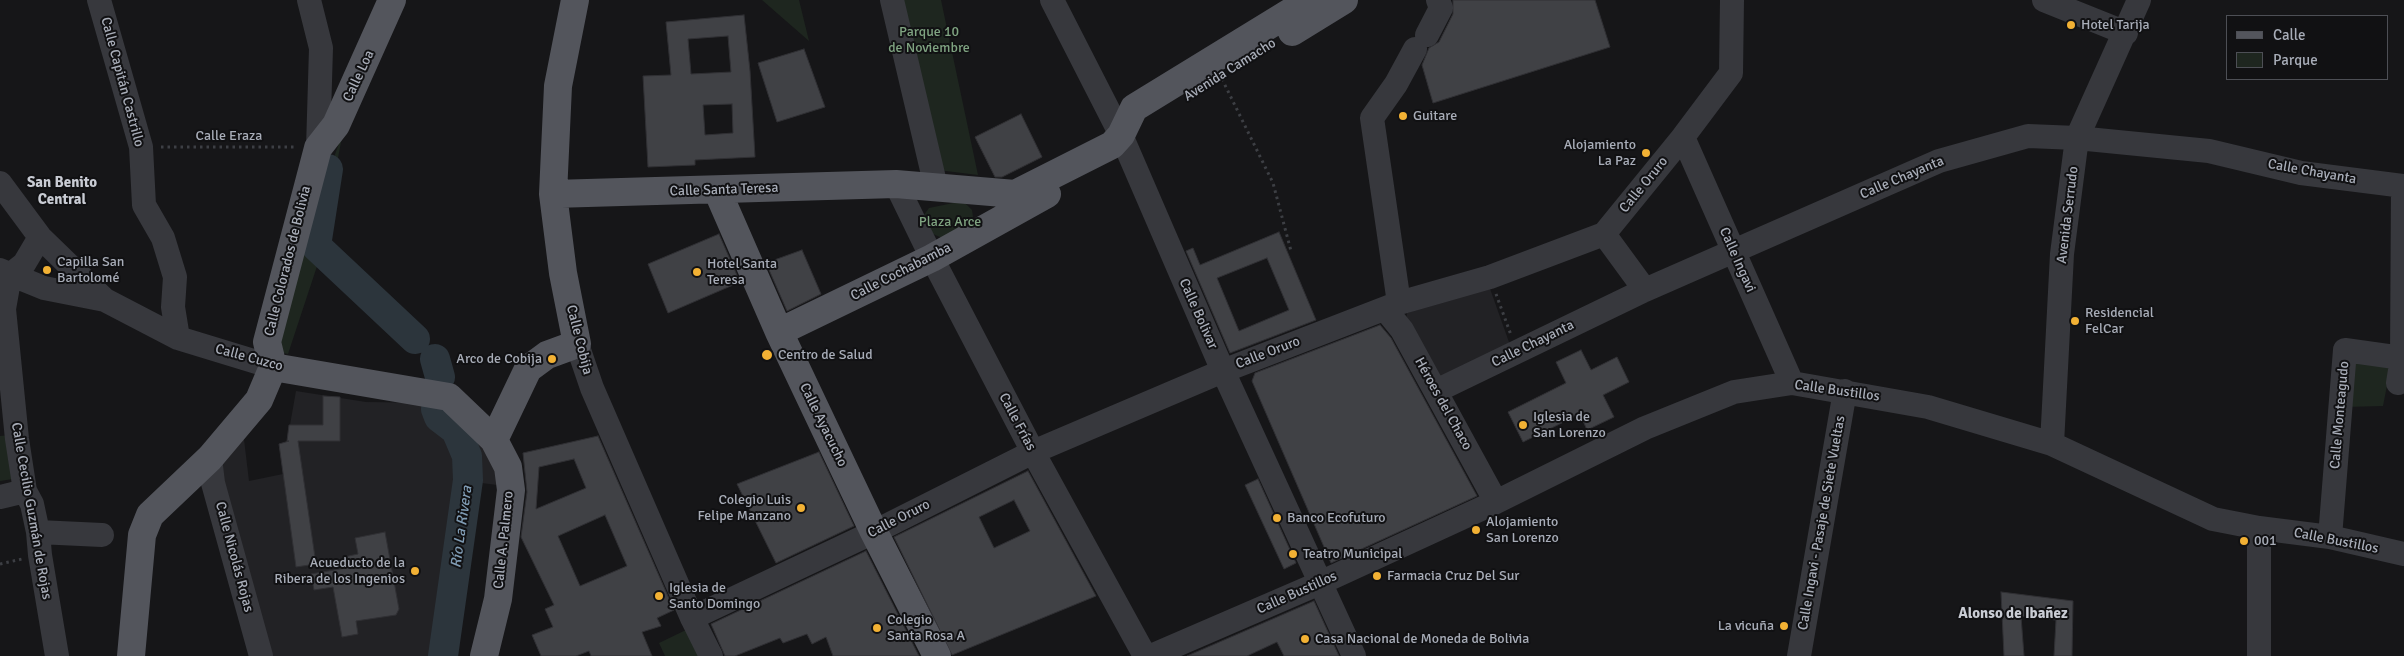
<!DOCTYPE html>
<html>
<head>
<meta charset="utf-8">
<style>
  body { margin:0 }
  #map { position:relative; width:2404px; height:656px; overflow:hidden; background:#161618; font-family:Signika,sans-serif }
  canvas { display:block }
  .legend { position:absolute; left:2226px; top:15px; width:162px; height:65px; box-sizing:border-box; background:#111113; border:1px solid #4d4f55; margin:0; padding:6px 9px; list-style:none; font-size:15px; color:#a8adb8 }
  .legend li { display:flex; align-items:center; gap:10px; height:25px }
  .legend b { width:25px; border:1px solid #4d4f55 }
</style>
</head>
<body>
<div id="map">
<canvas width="2404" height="656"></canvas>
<ul class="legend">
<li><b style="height:6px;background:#53555c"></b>Calle</li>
<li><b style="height:14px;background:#1e261f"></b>Parque</li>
</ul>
</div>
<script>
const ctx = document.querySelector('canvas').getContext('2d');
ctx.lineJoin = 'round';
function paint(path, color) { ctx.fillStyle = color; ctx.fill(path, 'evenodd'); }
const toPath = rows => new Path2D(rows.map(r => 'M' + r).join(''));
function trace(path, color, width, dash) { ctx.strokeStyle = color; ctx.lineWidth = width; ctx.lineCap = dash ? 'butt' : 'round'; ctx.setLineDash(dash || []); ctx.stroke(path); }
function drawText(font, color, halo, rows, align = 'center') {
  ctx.font = font + ' Signika,sans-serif'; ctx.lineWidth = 4; ctx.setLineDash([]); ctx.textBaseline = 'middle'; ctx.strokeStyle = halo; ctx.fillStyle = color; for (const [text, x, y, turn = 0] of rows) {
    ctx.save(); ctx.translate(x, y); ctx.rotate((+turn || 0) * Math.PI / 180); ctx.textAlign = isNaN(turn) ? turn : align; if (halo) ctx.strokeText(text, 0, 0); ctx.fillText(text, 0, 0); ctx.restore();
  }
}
paint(toPath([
  [1488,283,1510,345,1441,380,1406,321,1407,313],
  [296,391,366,402,437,403,483,448,498,470,497,485,466,481,438,656,272,656,217,461,243,431,249,481,283,474,279,444,287,442]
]), '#222225');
paint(toPath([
  [762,0,799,0,809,41],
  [898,0,941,0,978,175,938,170],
  [343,132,331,194,326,239,288,354,279,352,282,336,314,213],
  [963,201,972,210,974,224,949,241,933,234,924,215,929,208],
  [2392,360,2383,406,2345,407,2350,363],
  [11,435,13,479,0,481,0,436],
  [688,629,702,656,665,656,659,643]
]), '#1e261f');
trace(toPath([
  [328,169,316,246,415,339],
  [435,359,440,377],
  [436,409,439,417,456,430,467,456,468,480,443,656]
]), '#2c353c', 30);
const building = toPath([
  [1453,0,1595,0,1610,47,1433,103,1422,65,1429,48,1439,42,1453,14,1453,0],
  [744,15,750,71,755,157,695,160,695,165,648,167,643,76,671,75,666,22,744,15],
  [728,36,731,72,691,74,688,39,728,36],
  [732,104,733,133,705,135,703,105,732,104],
  [804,49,825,107,777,122,758,63,804,49],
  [1021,114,1042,157,1002,177,995,177,975,137,1021,114],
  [1279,232,1316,320,1230,353,1186,251,1193,248,1200,265,1279,232],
  [1267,258,1289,310,1239,331,1217,278,1267,258],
  [719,234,740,282,668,313,648,264,719,234],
  [802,250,821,294,787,311,766,263,802,250],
  [1380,325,1391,338,1477,496,1331,563,1252,381,1255,373,1380,325],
  [1581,350,1591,370,1617,357,1629,382,1603,395,1614,417,1587,430,1580,414,1523,442,1508,412,1566,383,1556,362,1581,350],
  [323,396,340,397,340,441,298,441,316,564,296,567,279,444,289,441,287,441,289,425,323,425,323,396],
  [598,436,674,610,657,618,661,626,642,632,652,656,591,656,589,651,576,656,541,656,532,635,553,627,545,609,554,605,521,537,527,492,523,453,598,436],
  [574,459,586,488,536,509,539,467,574,459],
  [605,515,627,566,580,586,558,536,605,515],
  [819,452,854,526,776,563,737,484,819,452],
  [1028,471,1096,596,952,655,894,537,1028,471],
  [1014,500,1030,531,994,548,979,517,1014,500],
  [1258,479,1296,563,1284,569,1245,485,1258,479],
  [385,532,399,609,396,615,356,621,358,634,342,637,333,587,314,590,311,574,346,568,344,557,358,554,355,538,385,532],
  [866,551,919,656,833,656,826,637,812,644,807,634,783,643,780,638,735,656,725,656,711,624,866,551],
  [2001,592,2073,601,2072,656,2054,656,2056,620,2021,616,2024,656,2004,656,2001,592],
  [1314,601,1339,656,1284,656,1277,642,1247,656,1187,656,1314,601]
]);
paint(building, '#404145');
trace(building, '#303034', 1);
trace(toPath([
  [1222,79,1273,183,1291,251],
  [161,147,297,147],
  [1496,294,1511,335],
  [0,564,22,559]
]), '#3d3f44', 3, [2.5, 4]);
trace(toPath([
  [99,0,141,147,144,205,163,238,175,277,173,307,178,338],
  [309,0,321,48,318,148],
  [892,0,936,187],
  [1052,0,1121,135,1223,371,1354,656],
  [2044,0,2126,33],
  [1427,35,1441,8,1438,0],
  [1683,137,1792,383],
  [0,183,40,237,104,299],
  [896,184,932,258,1033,452,1145,656],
  [1604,234,1645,290],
  [40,237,24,264,10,275,4,309,17,439,25,491,32,504,38,532,40,555,57,656],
  [0,270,44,288,105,300,178,338,273,367],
  [1399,303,1372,118,1396,84,1415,49],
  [1385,309,1402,330,1496,502],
  [577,344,592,388,692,618,711,656],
  [2398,383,2402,358],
  [1436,391,1645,290,1939,161,2028,136,2077,138,2209,151,2301,173,2404,186],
  [2052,444,2062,254,2077,138,2139,0],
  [210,458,213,483,261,656],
  [0,497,25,491],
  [2259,528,2259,656],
  [38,532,102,535],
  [2330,537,2345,350,2402,358,2403,186],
  [692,618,874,532,1033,452,1223,371,1399,303,1490,277,1604,234,1683,137,1731,73,1732,0],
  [1151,656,1320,583,1496,502,1645,428,1734,392,1792,383,1928,407,2052,444,2213,519,2259,528,2330,537,2404,554],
  [1799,656,1845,391]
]), '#37383d', 24);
trace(toPath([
  [1292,32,1344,0],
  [717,190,779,332,874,532,937,656],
  [553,194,896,184,1015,194,1112,145,1121,135,1134,108,1310,0],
  [779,332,932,258,1047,194],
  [273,367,449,397,494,440,508,467,511,490,498,599,484,656],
  [494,440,528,369,547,355,577,344,563,273,553,194,558,86,575,0],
  [131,656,142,535,150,515,210,458,259,400,273,367,267,342,318,148,336,125,392,0]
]), '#53555c', 28);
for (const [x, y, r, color] of [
  [2071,25,5,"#f2b134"],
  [1403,116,5,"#f2b134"],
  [1646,153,5,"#f2b134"],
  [47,270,5,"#f2b134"],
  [697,272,5,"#f2b134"],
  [2075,321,5,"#f2b134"],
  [767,355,6,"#f2b134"],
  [552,359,5,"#f2b134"],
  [1523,425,5,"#f2b134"],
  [801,508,5,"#f2b134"],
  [1277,518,5,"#f2b134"],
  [1476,530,5,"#f2b134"],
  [2244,541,5,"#f2b134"],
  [1293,554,5,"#f2b134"],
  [415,571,5,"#f2b134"],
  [1377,576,5,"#f2b134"],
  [659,596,5,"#f2b134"],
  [1784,626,5,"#f2b134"],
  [877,628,5,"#f2b134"],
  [1305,639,5,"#f2b134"]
]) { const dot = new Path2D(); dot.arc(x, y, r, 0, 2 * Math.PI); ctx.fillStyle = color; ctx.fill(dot); trace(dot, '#111113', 2); }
drawText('14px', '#a8adb8', '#111113', [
  ["Hotel Tarija",2081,25],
  ["Guitare",1413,116],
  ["Alojamiento",1636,145,"right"],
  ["La Paz",1636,161,"right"],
  ["Capilla San",57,262],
  ["Bartolomé",57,278],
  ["Hotel Santa",707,264],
  ["Teresa",707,280],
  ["Residencial",2085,313],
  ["FelCar",2085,329],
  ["Centro de Salud",778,355],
  ["Arco de Cobija",542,359,"right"],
  ["Iglesia de",1533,417],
  ["San Lorenzo",1533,433],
  ["Colegio Luis",791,500,"right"],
  ["Felipe Manzano",791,516,"right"],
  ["Banco Ecofuturo",1287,518],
  ["Alojamiento",1486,522],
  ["San Lorenzo",1486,538],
  ["001",2254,541],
  ["Teatro Municipal",1303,554],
  ["Acueducto de la",405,563,"right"],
  ["Ribera de los Ingenios",405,579,"right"],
  ["Farmacia Cruz Del Sur",1387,576],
  ["Iglesia de",669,588],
  ["Santo Domingo",669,604],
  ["Colegio",887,620],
  ["Santa Rosa A",887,636],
  ["La vicuña",1774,626,"right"],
  ["Casa Nacional de Moneda de Bolivia",1315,639]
], 'left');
drawText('14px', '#7fa381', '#111113', [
  ["Parque 10",929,32],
  ["de Noviembre",929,48],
  ["Plaza Arce",950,222]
]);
drawText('14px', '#a8adb8', '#111113', [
  ["Avenida Camacho",1230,70,-32],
  ["Calle Loa",359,76,-65],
  ["Calle Capitán Castrillo",122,82,75],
  ["Calle Eraza",229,136],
  ["Calle Chayanta",2312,172,10],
  ["Calle Chayanta",1902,178,-23],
  ["Calle Oruro",1644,185,-51],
  ["Calle Santa Teresa",724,190,-2],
  ["Avenida Serrudo",2068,215,-83],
  ["Calle Ingavi",1737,260,66],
  ["Calle Colorados de Bolivia",288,261,-76],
  ["Calle Cochabamba",901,272,-27],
  ["Calle Bolivar",1198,314,66],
  ["Calle Cobija",579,340,76],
  ["Calle Chayanta",1533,344,-26],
  ["Calle Oruro",1268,353,-21],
  ["Calle Cuzco",249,358,15],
  ["Calle Bustillos",1837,391,8],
  ["Héroes del Chaco",1443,404,61],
  ["Calle Monteagudo",2340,415,-85],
  ["Calle Frías",1017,422,62],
  ["Calle Ayacucho",823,425,64],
  ["Calle Cecilio Guzmán de Rojas",31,511,80],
  ["Calle Oruro",899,519,-27],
  ["Calle Ingavi - Pasaje de Siete Vueltas",1822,523,-80],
  ["Calle A. Palmero",504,540,-84],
  ["Calle Bustillos",2336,541,11],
  ["Calle Nicolás Rojas",234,557,75],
  ["Calle Bustillos",1297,593,-24]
]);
drawText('bold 15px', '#c9ccd4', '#111113', [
  ["San Benito",62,183],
  ["Central",62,200],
  ["Alonso de Ibañez",2013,614]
]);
drawText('italic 15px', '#7f9bb3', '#111113', [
  ["Río La Rivera",462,527,-82]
]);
</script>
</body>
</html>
